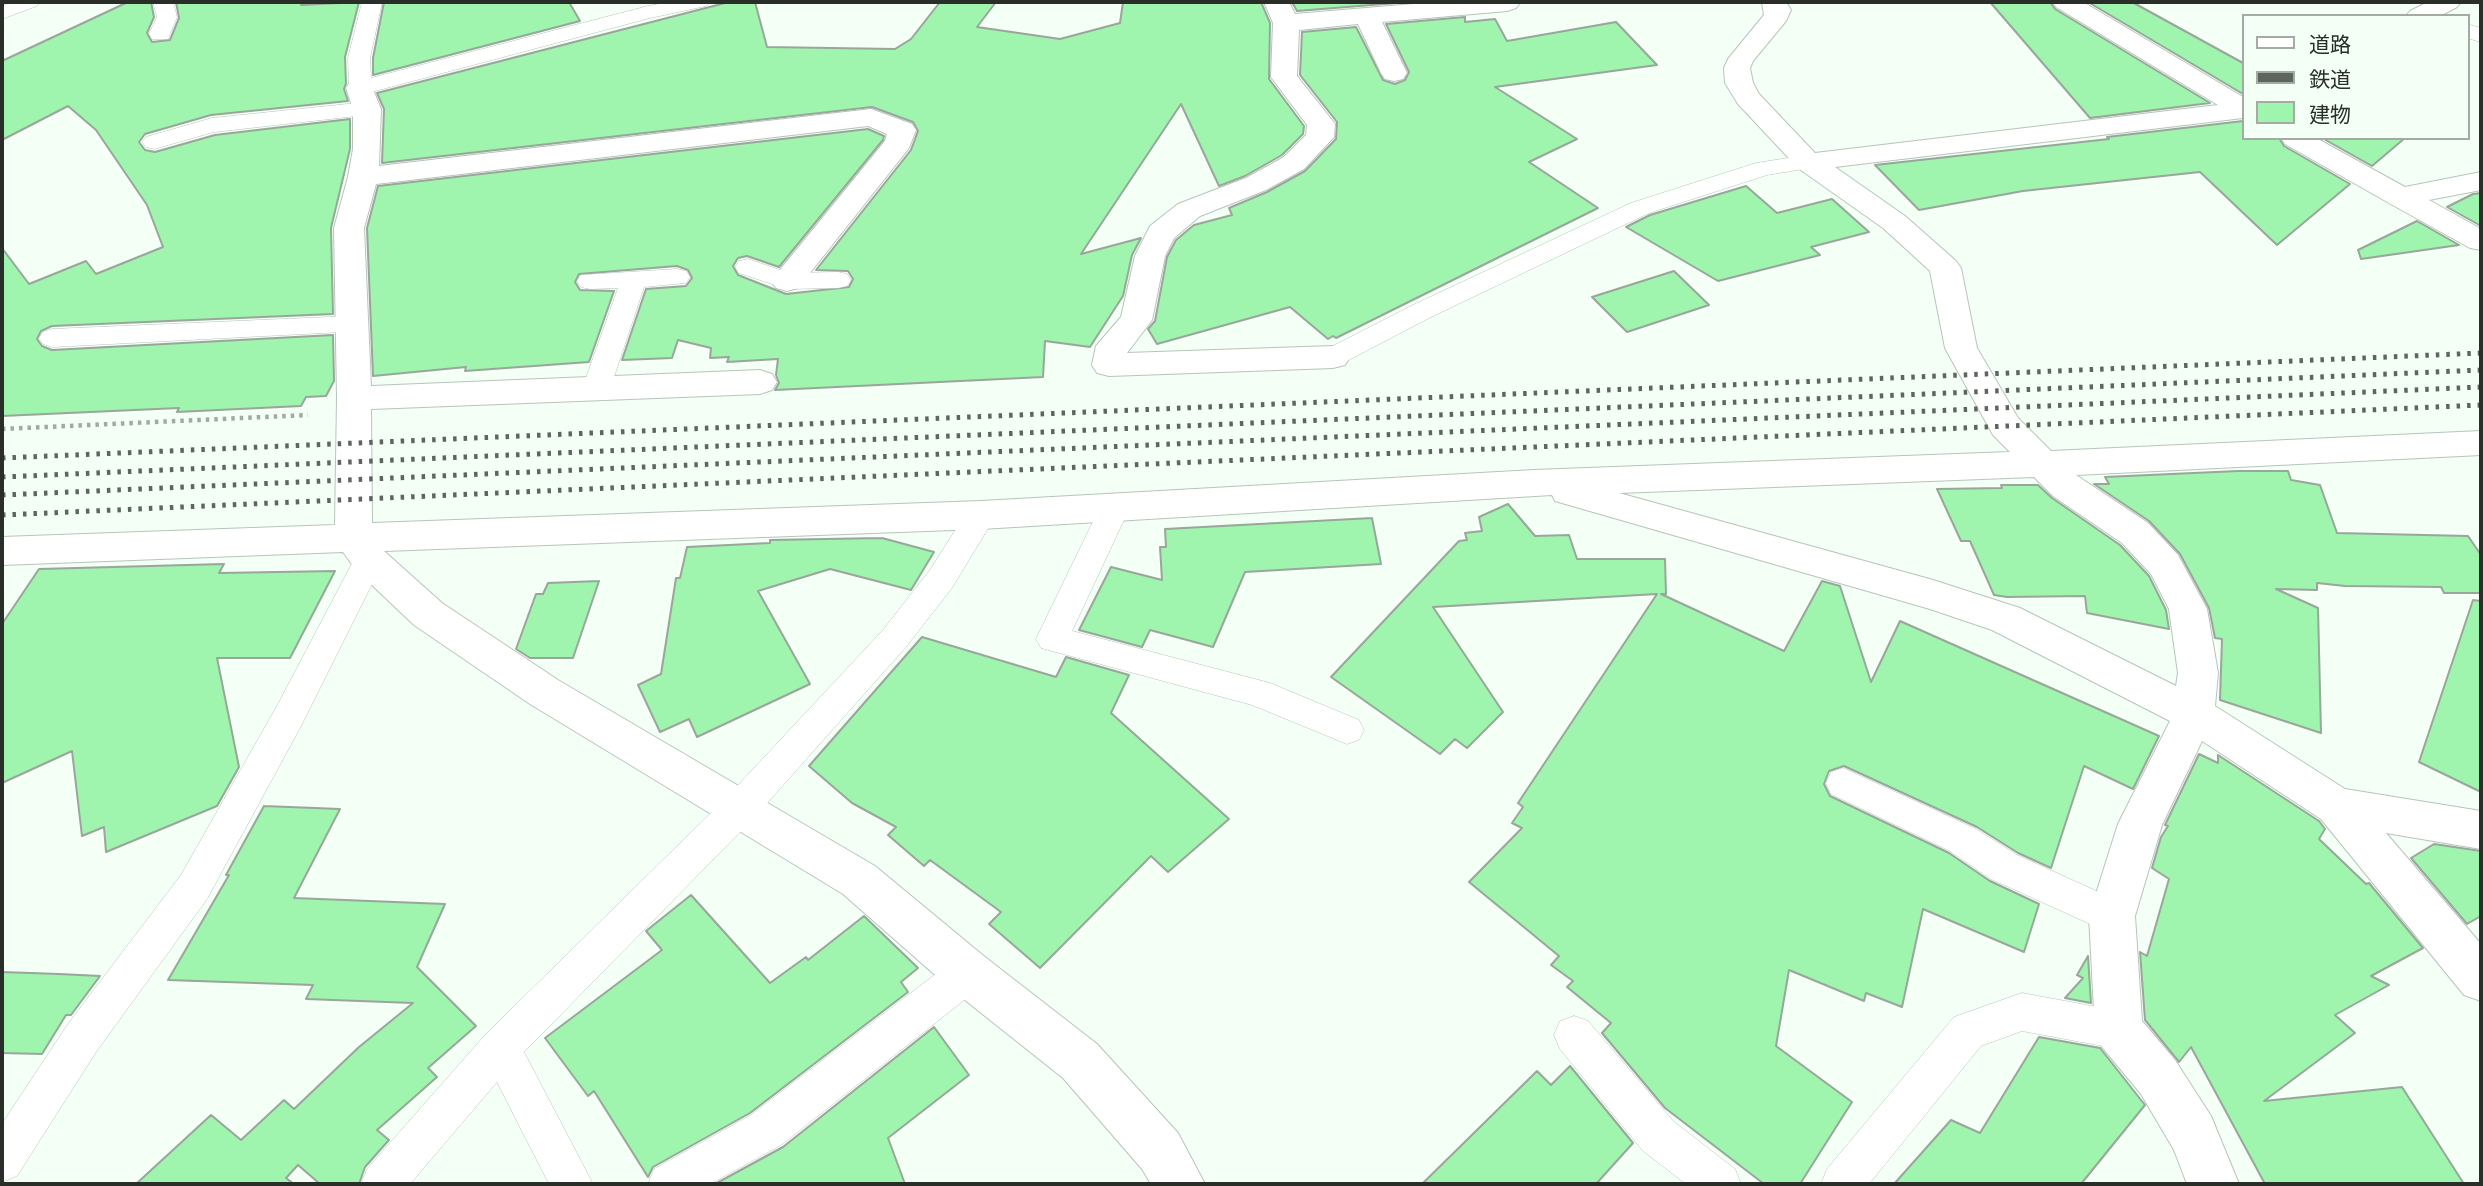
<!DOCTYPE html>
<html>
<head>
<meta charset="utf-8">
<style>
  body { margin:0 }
  #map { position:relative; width:2483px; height:1186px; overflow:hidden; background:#f4fff5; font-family:"Public Sans","Noto Sans JP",sans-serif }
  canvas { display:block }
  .frame { position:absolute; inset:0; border:4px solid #292e29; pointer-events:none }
  .legend { position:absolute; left:2242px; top:14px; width:228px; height:126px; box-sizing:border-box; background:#f4fff5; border:2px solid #a3aba3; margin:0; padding:9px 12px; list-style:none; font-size:21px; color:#292e29 }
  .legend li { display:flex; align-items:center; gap:14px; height:35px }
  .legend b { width:35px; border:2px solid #a3aba3 }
</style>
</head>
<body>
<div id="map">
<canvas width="2483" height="1186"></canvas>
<div class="frame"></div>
<ul class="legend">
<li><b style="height:9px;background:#fff"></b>道路</li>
<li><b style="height:9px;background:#5e655e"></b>鉄道</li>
<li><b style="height:19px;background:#9ff4ae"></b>建物</li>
</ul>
</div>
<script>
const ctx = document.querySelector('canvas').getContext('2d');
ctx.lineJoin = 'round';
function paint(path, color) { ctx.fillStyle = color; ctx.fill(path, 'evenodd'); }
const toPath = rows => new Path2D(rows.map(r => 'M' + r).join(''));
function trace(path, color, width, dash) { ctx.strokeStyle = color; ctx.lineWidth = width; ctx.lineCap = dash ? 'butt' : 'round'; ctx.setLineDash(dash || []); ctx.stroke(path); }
const building = toPath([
  [128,2,151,2,154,17,147,33,152,42,170,40,179,18,176,2,303,2,301,5,359,2,345,57,346,83,344,89,348,101,211,115,145,134,139,142,145,150,155,152,215,135,350,119,350,149,331,228,333,314,52,326,41,331,37,339,42,346,52,350,333,335,334,381,326,396,306,397,301,406,177,412,179,408,2,416,2,248,29,284,86,261,96,274,163,247,147,205,96,130,68,106,2,140,2,61,128,2],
  [384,2,569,2,580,21,373,75,373,58,384,2],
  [729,2,755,2,767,47,895,49,911,39,940,2,996,2,977,27,1060,39,1120,23,1123,2,1261,2,1270,23,1269,79,1304,126,1303,134,1282,155,1245,176,1219,186,1181,104,1081,254,1141,238,1132,255,1123,296,1090,347,1045,341,1043,377,775,390,779,383,776,375,778,359,727,362,729,357,710,358,711,348,678,340,672,358,622,360,646,289,686,286,692,278,688,270,677,266,579,274,575,282,580,290,614,291,589,362,465,371,466,367,373,376,367,228,378,186,868,129,884,136,883,140,779,267,747,256,738,258,733,266,738,275,786,294,849,287,853,279,848,271,816,270,911,150,918,131,913,122,872,107,382,163,384,109,377,93,729,2],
  [1292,2,1409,2,1297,11,1292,2],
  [1990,2,2050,2,2055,9,2210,103,2090,118,1990,2],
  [2088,2,2132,2,2243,63,2243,94,2088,2],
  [1465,17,1465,22,1495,19,1507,41,1616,22,1657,65,1495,87,1577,139,1529,162,1598,208,1336,338,1333,336,1328,339,1290,307,1157,344,1148,329,1155,321,1167,257,1176,240,1194,225,1232,215,1229,208,1267,192,1305,171,1336,139,1337,122,1300,75,1302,32,1356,27,1383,80,1395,84,1405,80,1409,72,1386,24,1465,17],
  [2243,121,2243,138,2279,138,2284,146,2350,184,2277,245,2200,172,2023,191,1919,210,1875,165,2109,139,2107,137,2243,121],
  [2322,138,2405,138,2372,166,2322,138],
  [1746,186,1777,213,1832,199,1869,232,1811,247,1820,255,1718,281,1626,227,1650,215,1746,186],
  [2481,193,2481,226,2447,207,2473,194,2481,193],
  [2417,221,2459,245,2361,259,2358,250,2417,221],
  [1674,271,1709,305,1627,332,1592,297,1674,271],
  [2238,471,2288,471,2291,480,2320,485,2337,533,2468,536,2481,555,2481,593,2444,593,2441,587,2345,586,2317,583,2317,590,2276,589,2318,608,2321,733,2220,700,2222,639,2215,638,2209,608,2180,554,2149,521,2094,484,2109,484,2105,477,2238,471],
  [2001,485,2038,485,2052,498,2120,545,2149,576,2166,610,2169,629,2087,613,2085,596,2007,597,1994,595,1970,541,1961,541,1937,489,2002,488,2001,485],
  [1508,504,1535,536,1569,535,1577,559,1665,559,1666,594,1661,594,1784,651,1822,581,1840,586,1871,682,1900,621,2159,736,2133,789,2084,766,2051,868,2018,853,1977,827,1844,766,1829,771,1824,784,1830,796,1949,853,1990,881,2039,904,2024,952,1923,909,1902,1007,1866,993,1864,1001,1789,970,1776,1046,1852,1102,1800,1184,1764,1184,1665,1108,1602,1033,1611,1023,1567,987,1573,981,1551,965,1559,956,1469,882,1522,828,1512,823,1523,807,1518,803,1657,594,1433,607,1503,712,1467,748,1455,739,1440,754,1331,677,1459,541,1467,540,1465,533,1482,531,1479,517,1508,504],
  [1372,518,1381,564,1245,572,1213,647,1150,630,1142,647,1079,630,1111,567,1162,580,1160,547,1166,547,1165,529,1372,518],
  [882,538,934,552,911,590,830,569,758,591,810,684,697,737,689,719,660,732,638,685,661,674,676,578,680,578,687,547,770,543,770,540,882,538],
  [224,564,219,573,335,571,290,658,217,658,239,767,217,806,106,852,104,827,82,836,72,751,2,783,2,624,39,569,224,564],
  [599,581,573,658,530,658,516,649,536,594,543,594,548,583,599,581],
  [2473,600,2481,601,2481,792,2419,762,2473,600],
  [922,637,1056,677,1066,657,1129,675,1111,713,1229,819,1168,872,1151,856,1040,968,989,924,1001,912,930,860,924,866,888,835,896,827,852,803,809,766,922,637],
  [2199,754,2218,763,2218,755,2319,821,2325,829,2319,839,2366,884,2369,883,2423,948,2371,976,2389,985,2335,1015,2355,1033,2264,1101,2402,1087,2464,1184,2265,1184,2191,1047,2179,1062,2145,1020,2140,952,2147,956,2169,879,2152,868,2161,837,2168,826,2165,825,2199,754],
  [264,806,340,809,294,898,445,904,417,967,476,1026,428,1068,437,1077,377,1130,389,1140,365,1167,359,1184,320,1184,298,1165,286,1178,294,1184,136,1184,211,1115,241,1140,284,1100,294,1109,359,1047,413,1003,306,999,313,985,168,980,229,875,226,875,264,806],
  [2434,844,2481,851,2481,916,2467,924,2411,858,2434,844],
  [691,895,770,983,806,957,808,960,864,916,918,968,901,982,908,992,750,1113,653,1167,648,1177,594,1091,588,1096,545,1038,662,950,646,931,691,895],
  [2088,956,2091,1003,2065,998,2083,978,2077,975,2088,956],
  [2,972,59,974,100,976,71,1015,66,1015,42,1054,2,1053,2,972],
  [934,1027,969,1075,888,1138,905,1184,715,1184,783,1147,934,1027],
  [2039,1037,2100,1048,2145,1105,2081,1184,1894,1184,1951,1120,1980,1133,2039,1037],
  [1570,1066,1633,1143,1596,1184,1422,1184,1537,1071,1551,1085,1570,1066]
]);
paint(building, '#9ff4ae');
trace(building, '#99a69b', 2);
const lane = toPath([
  [12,2,40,2,37,6,2,19,2,6,12,2],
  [153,2,173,2,177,17,168,39,152,39,149,34,157,17,153,2],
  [362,2,382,2,370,58,371,78,648,6,669,2,709,2,706,6,650,18,360,95,352,93,349,88,348,58,362,2],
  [2467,24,2481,28,2481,42,2467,38,2467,24],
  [367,102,375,104,378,109,375,114,214,132,154,149,146,147,142,142,146,137,212,118,367,102],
  [1808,155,1816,157,1820,162,1816,167,1767,175,1649,213,1431,317,1343,363,1333,366,1323,363,1319,357,1323,351,1413,305,1631,203,1756,163,1808,155],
  [748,259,789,273,838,272,847,274,851,280,847,286,838,288,787,289,739,273,735,267,739,261,748,259],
  [677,269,686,271,690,277,686,283,644,287,610,389,606,396,596,399,586,396,582,389,618,288,590,289,581,287,577,281,581,275,677,269],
  [353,316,362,319,366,325,362,331,52,347,43,344,39,338,43,332,52,329,353,316],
  [1115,496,1126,499,1130,507,1072,631,1270,683,1359,720,1364,730,1359,740,1347,744,1252,705,1041,648,1036,639,1100,507,1104,499,1115,496],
  [981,504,992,507,996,515,952,588,905,648,753,819,524,1052,593,1184,549,1184,497,1082,410,1184,361,1184,367,1169,486,1034,727,797,883,630,930,570,970,507,981,504],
  [369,548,380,552,384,560,301,726,207,899,96,1052,17,1176,2,1182,2,1124,68,1024,181,875,277,706,358,552,369,548],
  [1843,768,1976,829,2017,855,2125,904,2131,916,2125,928,2112,933,2099,928,1991,879,1950,851,1831,794,1826,783,1831,772,1843,768],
  [968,955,982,960,987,973,982,986,781,1145,710,1184,648,1184,654,1169,751,1115,954,960,968,955],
  [2022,993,2119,1011,2133,1016,2139,1030,2133,1044,2119,1049,2022,1031,1981,1046,1869,1184,1821,1184,1827,1169,1954,1017,2022,993],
  [1574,1016,1588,1021,1673,1121,1735,1169,1741,1184,1686,1184,1643,1151,1560,1049,1554,1035,1560,1021,1574,1016]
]);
const street = toPath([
  [1264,2,1289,2,1295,14,1437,2,1520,3,1516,8,1507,11,1382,22,1407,73,1403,79,1394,81,1385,79,1381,73,1358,24,1299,30,1297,76,1335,124,1334,137,1304,169,1266,190,1200,216,1174,238,1165,256,1152,320,1127,353,1333,346,1345,349,1350,357,1345,365,1333,368,1109,376,1097,373,1092,365,1096,346,1121,317,1135,256,1150,226,1178,204,1246,178,1284,157,1306,135,1307,125,1271,77,1273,23,1264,2],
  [1762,2,1786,2,1791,10,1786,21,1753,61,1750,68,1753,83,1759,94,1815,153,2218,105,2056,7,2053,2,2083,2,2243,97,2243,118,1835,167,1905,216,1956,261,1961,268,1977,348,2018,418,2051,451,2481,431,2481,455,2076,475,2148,523,2178,555,2207,609,2218,673,2215,706,2345,789,2481,811,2481,849,2386,833,2481,944,2481,1001,2464,995,2321,819,2202,741,2162,825,2135,916,2142,1021,2175,1060,2211,1116,2239,1184,2187,1184,2174,1150,2141,1094,2102,1047,2095,1030,2089,916,2118,824,2170,721,1992,630,1930,609,1555,501,1552,495,981,529,384,551,442,603,558,680,875,866,985,957,1097,1044,1178,1133,1205,1184,1151,1184,1142,1169,1063,1078,951,989,843,894,530,704,414,625,356,570,343,552,2,565,2,537,335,525,337,398,334,228,348,177,353,149,353,109,346,88,350,82,360,80,370,82,381,109,379,166,871,109,912,124,916,130,909,148,798,288,787,291,776,288,771,281,885,141,887,134,868,126,376,184,364,228,371,386,760,370,772,374,777,382,772,390,760,394,371,409,372,523,981,501,1534,470,2010,452,1993,435,1945,348,1930,271,1883,228,1798,168,1738,104,1725,83,1724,68,1728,59,1764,15,1762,2],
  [2034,477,2053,496,2122,543,2151,574,2169,609,2178,673,2176,686,2020,608,1933,580,1619,493,2034,477],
  [2428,2,2461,2,2457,7,2440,16,2406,16,2410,11,2428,2],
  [2281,138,2316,138,2405,187,2481,172,2481,190,2429,200,2481,229,2481,250,2470,248,2389,203,2285,144,2281,138]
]);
trace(lane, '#b7c5b9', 1);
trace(street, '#b7c5b9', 2);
trace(toPath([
  [2,429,308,415]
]), '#a1a9a2', 4.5, [3.5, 5]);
paint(lane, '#fff');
paint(street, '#fff');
trace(toPath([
  [2,458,2481,353],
  [2,477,2481,370],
  [2,495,2481,387],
  [2,515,2481,405]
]), '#5e655e', 5, [3.5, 7]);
</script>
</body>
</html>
